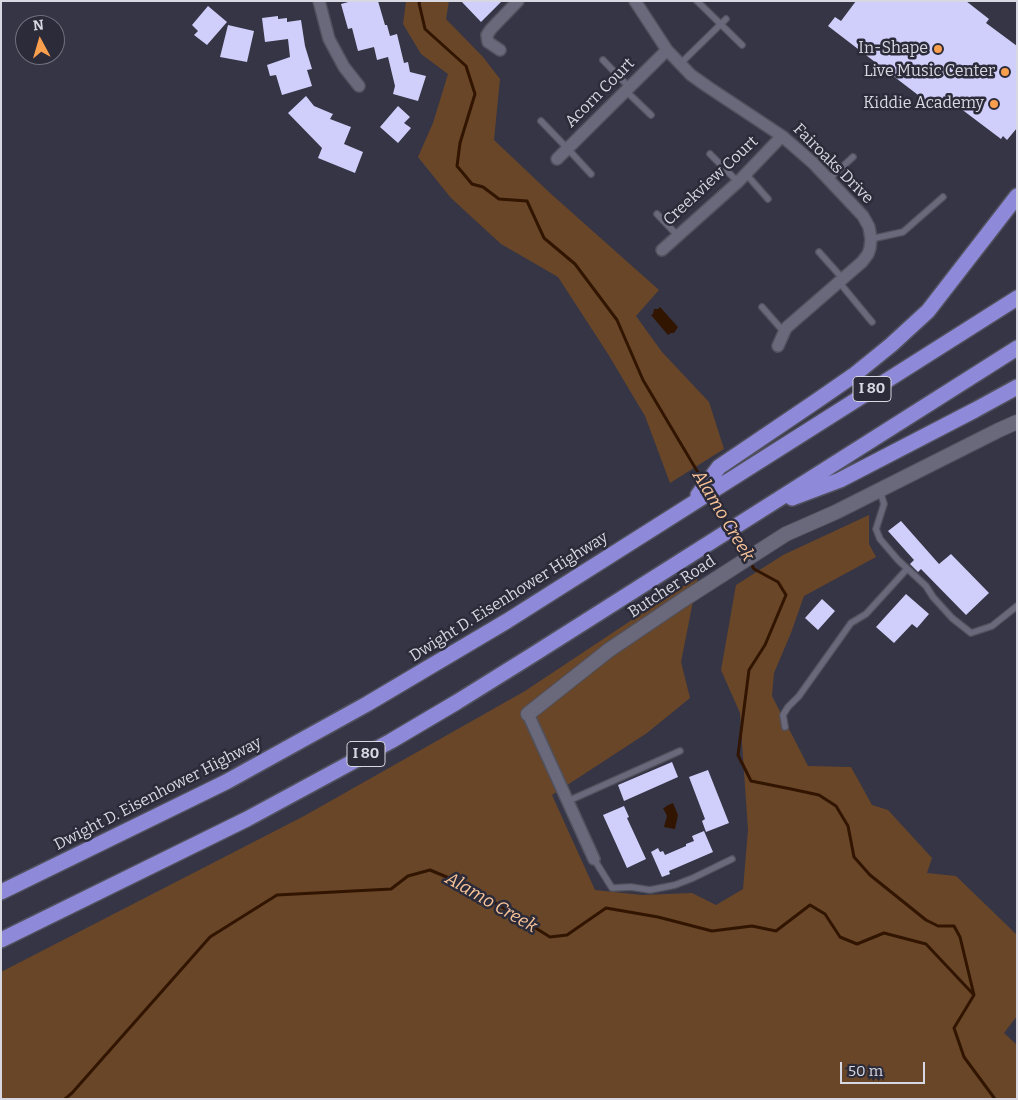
<!DOCTYPE html>
<html>
<head>
<meta charset="utf-8">
<style>
  body { margin:0 }
  #map { position:relative; width:1018px; height:1100px; overflow:hidden; background:#353545; font-family:Bitter,serif }
  canvas { display:block }
  .frame { position:absolute; inset:0; border:2px solid #d8d8e2; pointer-events:none }
  .north { position:absolute; left:15px; top:15px; width:50px; height:50px; box-sizing:border-box; background:#2b2b3a; border:1px solid #70707d; border-radius:50%; rotate:354deg; font-size:14px; font-weight:700; line-height:20px; text-align:center; color:#d8d8e2 }
  .north::after { content:''; display:block; margin:auto; width:18px; height:22px; background:#fa9f4e; clip-path:polygon(50% 0,100% 100%,50% 72%,0 100%) }
  .scale { position:absolute; left:840px; top:1062px; width:85px; height:22px; box-sizing:border-box; border:2px solid #d8d8e2; border-top:0; padding-left:6px; font-size:15px; line-height:18px; white-space:nowrap; color:#d8d8e2; -webkit-text-stroke:4px #2b2b3a; paint-order:stroke }
</style>
</head>
<body>
<div id="map">
<canvas width="1018" height="1100"></canvas>
<div class="frame"></div>
<div class="north">N</div>
<div class="scale">50 m</div>
</div>
<script>
const ctx = document.querySelector('canvas').getContext('2d');
ctx.lineJoin = 'round';
function paint(path, color) { ctx.fillStyle = color; ctx.fill(path, 'evenodd'); }
const toPath = rows => new Path2D(rows.map(r => 'M' + r).join(''));
function trace(path, color, width, dash) { ctx.strokeStyle = color; ctx.lineWidth = width; ctx.lineCap = dash ? 'butt' : 'round'; ctx.setLineDash(dash || []); ctx.stroke(path); }
function drawText(font, color, halo, rows, align = 'center') {
  ctx.font = font + ' Bitter,serif'; ctx.lineWidth = 5; ctx.setLineDash([]); ctx.textBaseline = 'middle'; ctx.strokeStyle = halo; ctx.fillStyle = color; for (const [text, x, y, turn = 0] of rows) {
    ctx.save(); ctx.translate(x, y); ctx.rotate((+turn || 0) * Math.PI / 180); ctx.textAlign = isNaN(turn) ? turn : align; if (halo) ctx.strokeText(text, 0, 0); ctx.fillText(text, 0, 0); ctx.restore();
  }
}
paint(toPath([
  [406,1,449,1,446,19,483,57,500,79,494,140,550,193,659,290,636,316,662,352,709,402,724,449,670,483,645,416,608,354,558,277,501,244,451,198,418,157,433,123,448,74,421,54,403,24],
  [869,515,869,544,876,557,804,596,791,633,774,673,772,696,808,766,851,767,872,805,888,810,932,858,927,873,956,876,1017,935,1017,1016,1004,1033,1017,1045,1017,1099,1,1099,1,972,304,816,525,691,698,576,681,662,690,698,647,733,552,795,595,890,642,895,692,893,716,905,743,889,748,830,740,713,721,670,736,585,783,555]
]), '#694628');
paint(toPath([
  [660,307,678,327,674,333,671,333,668,335,651,315,653,314,654,309,658,309],
  [673,803,678,815,675,829,664,827,667,816,663,808,666,807,666,806]
]), '#321500');
trace(toPath([
  [420,1,419,3,425,29,466,66,475,94,460,143,457,166,472,184,483,187,499,199,527,201,544,238,575,264,617,320,643,380,703,481],
  [712,497,729,526],
  [734,534,746,554],
  [750,562,754,569,778,582,786,595,765,645,749,670,738,755,751,781,791,789,819,795,836,806,848,826,854,857,870,875,926,920,938,926,954,926,960,937,974,995],
  [65,1099,72,1093,210,937,277,895,391,889,408,876,430,870,468,886,550,937,567,935,606,908,658,917,712,931,752,926,776,931,810,905,825,914,840,937,857,944,884,933,926,944,974,995,954,1028,964,1057,995,1099]
]), '#321500', 3);
paint(toPath([
  [352,1,378,1,385,25,387,25,390,36,397,34,404,63,408,62,410,72,426,76,418,101,393,94,395,86,388,57,377,60,374,47,358,51,352,28,348,29,341,4],
  [461,1,502,1,481,22],
  [856,1,966,1,989,19,986,23,1017,46,1017,128,1007,140,1003,136,1001,139,944,96,935,108,828,26,835,17,841,21],
  [208,6,227,22,207,45,194,35,198,31,192,25],
  [278,16,278,19,287,18,287,22,301,20,305,46,312,69,307,70,312,86,282,95,276,75,270,76,267,65,290,57,288,39,265,42,262,18],
  [228,25,254,31,247,62,220,57],
  [306,96,314,106,333,114,330,119,351,127,344,144,363,152,355,173,318,158,322,148,288,113],
  [398,106,410,117,404,123,411,128,398,143,380,127],
  [901,521,939,564,951,554,989,593,966,615,921,569,918,572,910,564,914,560,888,531],
  [906,594,929,614,917,628,912,624,894,643,876,627],
  [822,599,835,611,818,630,805,618],
  [672,762,678,777,624,801,618,785],
  [708,770,729,823,706,832,702,821,705,819,689,777],
  [624,806,629,817,627,818,646,859,627,868,603,815],
  [704,831,713,852,669,871,670,874,662,877,651,852,658,848,660,852,663,851,665,855,686,846,686,844,694,841,692,836]
]), '#d0cffb');
const service = toPath([
  [697,1,742,45],
  [603,60,629,87],
  [680,64,726,19],
  [626,91,651,115],
  [541,121,567,148,591,174],
  [710,154,738,182],
  [746,174,768,199],
  [828,180,853,157],
  [657,214,678,236],
  [871,239,903,232,943,197],
  [819,252,843,279],
  [839,282,872,322],
  [762,307,784,332],
  [880,491,884,504,876,529,880,539,898,560,926,586,933,597,952,618,971,633,992,626,1017,606],
  [785,727,783,715,788,707,799,696,851,623,866,614,907,569],
  [568,801,680,751],
  [594,859,612,888,631,887,650,890,675,885,693,878,732,859]
]);
const minor = toPath([
  [319,1,329,39,344,67,359,86],
  [635,1,667,50,691,75,708,87,782,136,813,163,863,216,869,227,871,239,870,248,868,254,862,262,786,328,778,346],
  [500,50,488,42,487,35,491,29,518,1],
  [557,159,667,50],
  [662,250,738,182,782,136],
  [528,714,594,859]
]);
const tertiary = toPath([
  [528,714,609,650,683,600,786,534,836,512,999,430,1017,422]
]);
const motorway = toPath([
  [698,495,719,467,815,402,854,375,891,345,928,311,1017,196],
  [792,498,840,480,975,410,1017,387],
  [1,892,226,782,367,704,507,621,1017,298],
  [1,940,247,819,391,741,457,702,534,654,1017,348]
]);
trace(service, '#51515e', 8);
trace(minor, '#51515e', 14);
trace(tertiary, '#51515e', 16);
trace(motorway, '#51515e', 18);
trace(service, '#69697b', 5.5);
trace(minor, '#69697b', 11);
trace(tertiary, '#69697b', 14);
trace(motorway, '#8e89d8', 15);
for (const [x, y, r, color] of [
  [938,49,5,"#fa9f4e"],
  [1005,72,5,"#fa9f4e"],
  [994,104,5,"#fa9f4e"]
]) { const dot = new Path2D(); dot.arc(x, y, r, 0, 2 * Math.PI); ctx.fillStyle = color; ctx.fill(dot); trace(dot, '#2b2b3a', 2); }
for (const [x, y, w] of [
  [872,389,38],
  [366,754,38]
]) { const box = new Path2D(); box.roundRect(x - w / 2, y - 12.5, w, 25, 4); ctx.fillStyle = '#2b2b3a'; ctx.fill(box); trace(box, '#d8d8e2', 1); }
drawText('bold 15px', '#d8d8e2', null, [
  ["I 80",872,389],
  ["I 80",366,754]
]);
drawText('16px', '#d8d8e2', '#2b2b3a', [
  ["In-Shape",928,49],
  ["Live Music Center",995,72],
  ["Kiddie Academy",984,104]
], 'right');
drawText('16px', '#d8d8e2', '#2b2b3a', [
  ["Acorn Court",600,93,-45],
  ["Fairoaks Drive",833,164,45],
  ["Creekview Court",711,181,-43],
  ["Butcher Road",672,587,-33],
  ["Dwight D. Eisenhower Highway",509,597,-32],
  ["Dwight D. Eisenhower Highway",158,794,-27]
]);
drawText('italic 18px', '#fac498', '#2b2b3a', [
  ["Alamo Creek",723,516,59],
  ["Alamo Creek",491,903,30]
]);
</script>
</body>
</html>
